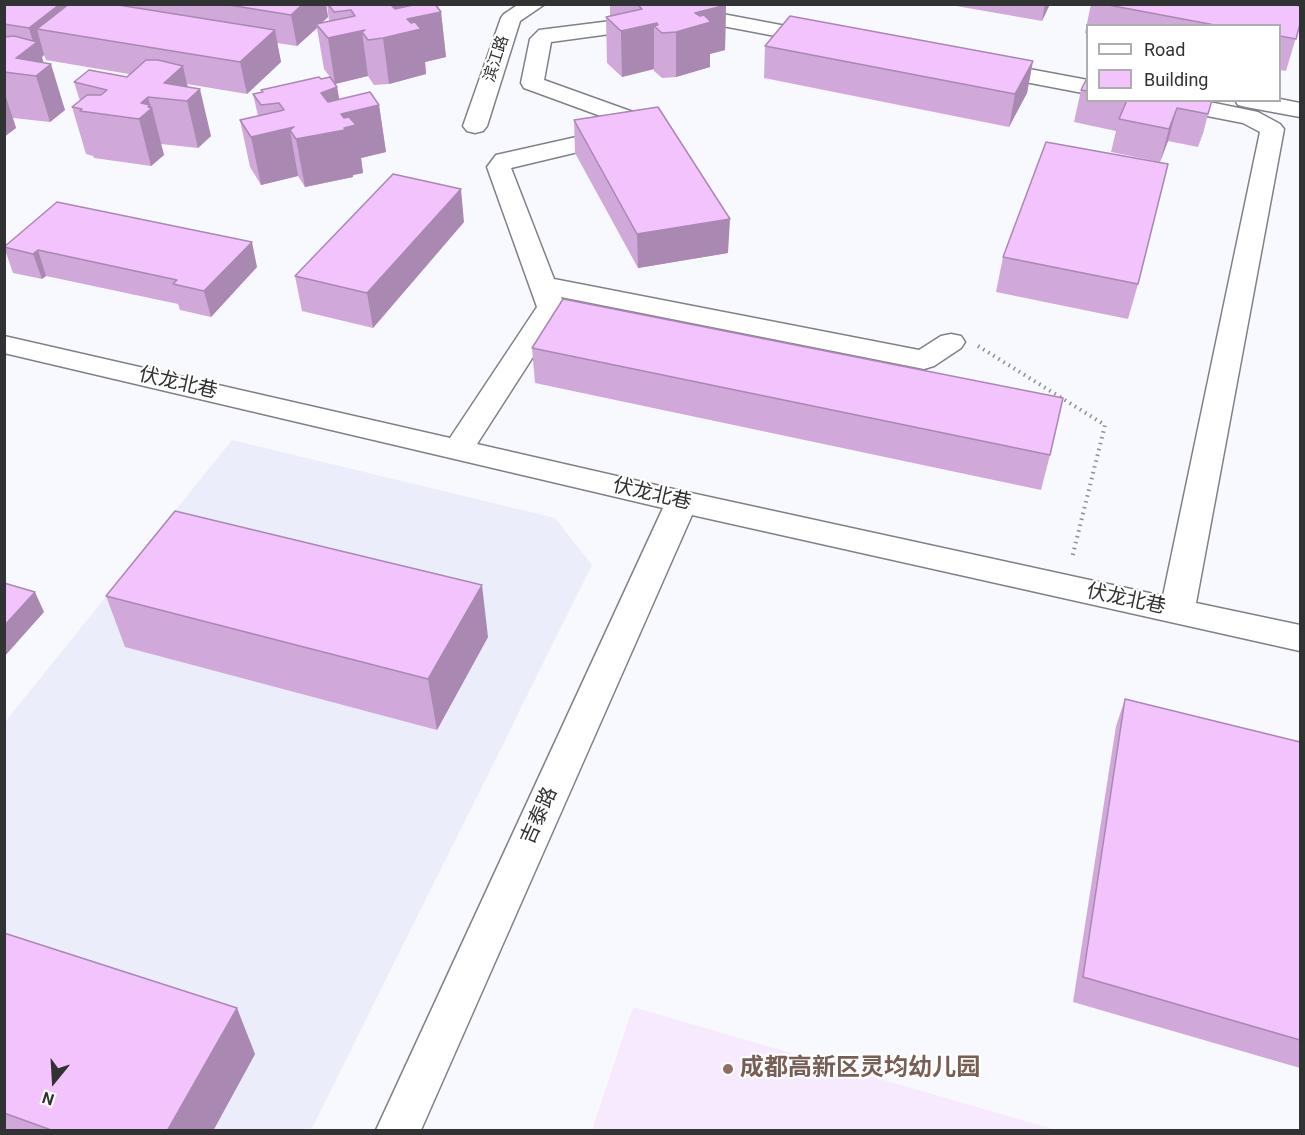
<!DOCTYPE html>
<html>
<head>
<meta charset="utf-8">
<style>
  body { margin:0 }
  #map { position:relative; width:1305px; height:1135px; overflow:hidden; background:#f8f9fe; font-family:Roboto,sans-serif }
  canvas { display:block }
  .frame { position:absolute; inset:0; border:6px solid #313234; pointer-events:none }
  .legend { position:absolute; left:1086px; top:24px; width:195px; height:78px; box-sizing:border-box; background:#fff; border:2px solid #adadae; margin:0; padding:8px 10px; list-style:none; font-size:18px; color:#313234 }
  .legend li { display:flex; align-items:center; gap:12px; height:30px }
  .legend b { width:30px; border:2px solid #adadae }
  .north { position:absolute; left:24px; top:1051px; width:60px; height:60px; -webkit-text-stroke:4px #fff; paint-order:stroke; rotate:198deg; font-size:16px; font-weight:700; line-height:24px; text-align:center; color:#313234 }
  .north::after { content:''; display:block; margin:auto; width:21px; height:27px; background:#313234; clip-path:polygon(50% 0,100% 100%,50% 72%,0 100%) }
</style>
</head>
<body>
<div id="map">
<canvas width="1305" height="1135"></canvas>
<div class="frame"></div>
<ul class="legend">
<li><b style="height:8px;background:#fff"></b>Road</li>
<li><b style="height:16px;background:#f2c3fd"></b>Building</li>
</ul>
<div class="north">N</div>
</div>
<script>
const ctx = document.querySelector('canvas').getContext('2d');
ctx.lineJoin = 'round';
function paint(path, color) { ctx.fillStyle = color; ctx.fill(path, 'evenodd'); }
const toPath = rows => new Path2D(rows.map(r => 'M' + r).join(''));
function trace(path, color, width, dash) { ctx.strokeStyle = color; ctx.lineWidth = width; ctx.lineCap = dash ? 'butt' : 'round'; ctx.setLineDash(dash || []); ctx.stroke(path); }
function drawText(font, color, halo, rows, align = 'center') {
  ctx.font = font + ' Roboto,"Noto Sans SC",sans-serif'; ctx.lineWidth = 4.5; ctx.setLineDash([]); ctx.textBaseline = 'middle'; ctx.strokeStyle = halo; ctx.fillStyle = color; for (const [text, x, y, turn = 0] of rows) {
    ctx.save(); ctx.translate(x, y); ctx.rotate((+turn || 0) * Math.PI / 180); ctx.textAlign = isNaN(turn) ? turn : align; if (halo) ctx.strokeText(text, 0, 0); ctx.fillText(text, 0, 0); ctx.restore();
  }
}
paint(toPath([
  [232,440,555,518,592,565,311,1130,5,1130,5,722]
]), '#ebedfb');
paint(toPath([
  [633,1007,1056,1130,592,1130]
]), '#f8eafe');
const minor = toPath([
  [519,4,545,4,520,21,487,126,483,131,475,133,467,131,463,126,501,18,504,14,519,4],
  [691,11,712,12,823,33,831,34,834,39,831,44,823,45,712,24,691,23,551,42,544,80,633,112,649,131,645,136,511,168,554,279,919,350,941,336,951,334,961,336,965,342,961,348,934,366,924,369,561,297,565,307,477,444,682,491,1163,596,1260,132,1243,123,1161,107,1153,105,1150,100,1200,100,1258,112,1280,124,1284,129,1196,603,1300,625,1300,651,692,515,421,1130,376,1130,663,508,4,353,4,336,450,438,537,307,487,167,496,155,621,127,617,122,524,88,521,83,530,39,539,30,691,11],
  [986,61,1088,80,1088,94,978,73,975,68,978,63,986,61],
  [1280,99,1300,103,1300,117,1246,107,1238,105,1235,100,1280,99]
]);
trace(minor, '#808187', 3);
trace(toPath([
  [978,346,1105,425,1072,558]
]), '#8e8f92', 4, [1.5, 4.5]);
paint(minor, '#fff');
paint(toPath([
  [4,4,326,4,328,17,322,23,329,21,327,4,403,4,403,8,441,12,446,57,425,62,426,74,389,84,374,85,368,76,335,84,337,87,339,99,379,105,386,152,361,158,363,173,353,175,353,177,305,187,298,176,261,185,250,167,240,120,258,116,253,94,262,92,261,90,330,77,324,69,317,28,297,46,277,43,281,62,247,94,187,84,211,136,198,148,161,144,164,155,151,166,94,158,93,156,86,154,72,107,80,101,74,82,127,77,129,74,46,60,44,55,42,57,43,63,65,110,50,122,13,118,16,128,4,137],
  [610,4,726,4,726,5,725,50,710,54,710,67,676,77,662,78,654,71,654,69,622,77,607,63,606,17,610,17],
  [945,4,1050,4,1042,21],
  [1091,4,1290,4,1300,24,1286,71,1280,70,1280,26,1088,26,1088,34,1085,33],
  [765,46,1033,61,1027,93,1009,127,764,78],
  [1088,76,1088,100,1212,100,1198,147,1168,141,1160,162,1111,152,1116,131,1074,122,1081,90],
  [574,120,728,253,638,268,575,153],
  [464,222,373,328,302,311,295,276],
  [4,247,257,267,211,317,180,310,178,304,46,276,42,279,13,273],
  [1003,257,1138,284,1128,319,996,292],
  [532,348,1050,455,1041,490,535,383],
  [106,596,488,637,437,730,125,647],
  [1125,699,1300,742,1300,1068,1073,1002,1116,726],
  [4,933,255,1054,213,1131,4,1131]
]), '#d0a8da');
paint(toPath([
  [60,4,71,4,37,29,44,55,42,57,45,68,51,64,65,110,50,122,36,76,16,58,34,45,29,28],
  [303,4,326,4,328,17,318,26,316,24,317,28,297,46,291,15],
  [388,4,403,4,406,32,407,19,441,12,446,57,425,62,426,74,389,84,383,38],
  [1045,4,1050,4,1042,21],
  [726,5,725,50,710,54,710,67,676,77,676,32,695,13],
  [657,23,657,28,654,26,654,69,622,77,621,31],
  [275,30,281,62,247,94,240,62],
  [365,30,362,32,368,76,335,84,328,38],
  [1033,61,1027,93,1009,127,1015,94],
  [183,66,190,98,200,89,211,136,198,148,187,101,164,83],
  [337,87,342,114,379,105,386,152,361,158,363,173,353,175,353,177,305,187,296,139,290,130,298,176,261,185,251,137,321,93],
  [4,91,16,128,4,137],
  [148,97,150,105,152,108,164,155,151,166,139,119,141,103],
  [1212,100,1203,133,1198,147,1208,114],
  [1177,108,1168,141,1160,162,1169,129],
  [461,189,464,222,373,328,367,293],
  [730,219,728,253,638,268,637,234],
  [252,242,257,267,211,317,204,291],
  [38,250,46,276,42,279,33,254],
  [482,585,488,637,437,730,428,679],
  [35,592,44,612,4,657,4,626],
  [237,1008,255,1054,213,1131,167,1131]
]), '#a988b1');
const building = toPath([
  [4,4,60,4,29,28,4,24,4,4],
  [69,4,112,4,275,30,240,62,37,29,69,4],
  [223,4,303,4,291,15,223,4],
  [328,4,390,4,395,9,417,4,435,4,441,12,407,19,411,23,415,22,421,29,383,38,368,40,362,32,365,30,328,38,316,24,355,16,351,10,334,12,328,4],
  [637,4,726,4,726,5,695,13,700,16,704,15,711,22,676,32,662,33,654,26,658,25,657,23,621,31,606,17,642,9,637,4],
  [1103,4,1290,4,1300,6,1300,24,1296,39,1280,36,1280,26,1220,26,1103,4],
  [790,16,1033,61,1015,94,765,46,790,16],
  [14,36,37,42,16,58,51,64,36,76,4,72,4,37,14,36],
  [146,60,158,60,183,66,164,83,200,89,187,101,148,97,141,103,150,105,148,107,152,108,139,119,80,111,82,109,72,107,87,95,101,95,107,90,74,82,89,70,127,77,146,60],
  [1088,76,1088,91,1081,90,1088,76],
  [319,77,321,79,330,77,337,87,321,93,328,102,370,92,379,105,341,114,344,118,349,117,356,125,344,128,345,130,296,139,290,130,294,127,251,137,240,120,284,110,279,103,261,105,253,94,263,92,261,90,319,77],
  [1127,100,1212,100,1208,114,1177,108,1169,129,1119,119,1127,100],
  [658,107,730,219,637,234,574,120,658,107],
  [1046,142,1168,164,1138,284,1003,257,1046,142],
  [393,174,461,189,367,293,295,276,393,174],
  [57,202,252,242,204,291,173,284,177,280,38,250,33,254,4,247,57,202],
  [563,299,1063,398,1050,455,532,348,563,299],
  [175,511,482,585,428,679,106,596,175,511],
  [4,583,35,592,4,626,4,583],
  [1125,699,1300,742,1300,1040,1083,977,1125,699],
  [4,933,237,1008,167,1131,54,1131,4,1113,4,933]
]);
paint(building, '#f2c3fd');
trace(building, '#a988b1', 1.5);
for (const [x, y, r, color] of [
  [728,1069,6,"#8d6e63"]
]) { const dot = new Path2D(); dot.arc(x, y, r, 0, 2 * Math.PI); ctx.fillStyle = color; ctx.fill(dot); trace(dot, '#fff', 2); }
drawText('16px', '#313234', '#fff', [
  ["滨江路",497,59,-72]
]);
drawText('20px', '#313234', '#fff', [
  ["伏龙北巷",178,384,13],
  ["伏龙北巷",652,495,13],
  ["伏龙北巷",1126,600,12],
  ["吉泰路",540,816,-66]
]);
drawText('bold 24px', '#785e54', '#fff', [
  ["成都高新区灵均幼儿园",740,1069]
], 'left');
</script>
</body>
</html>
